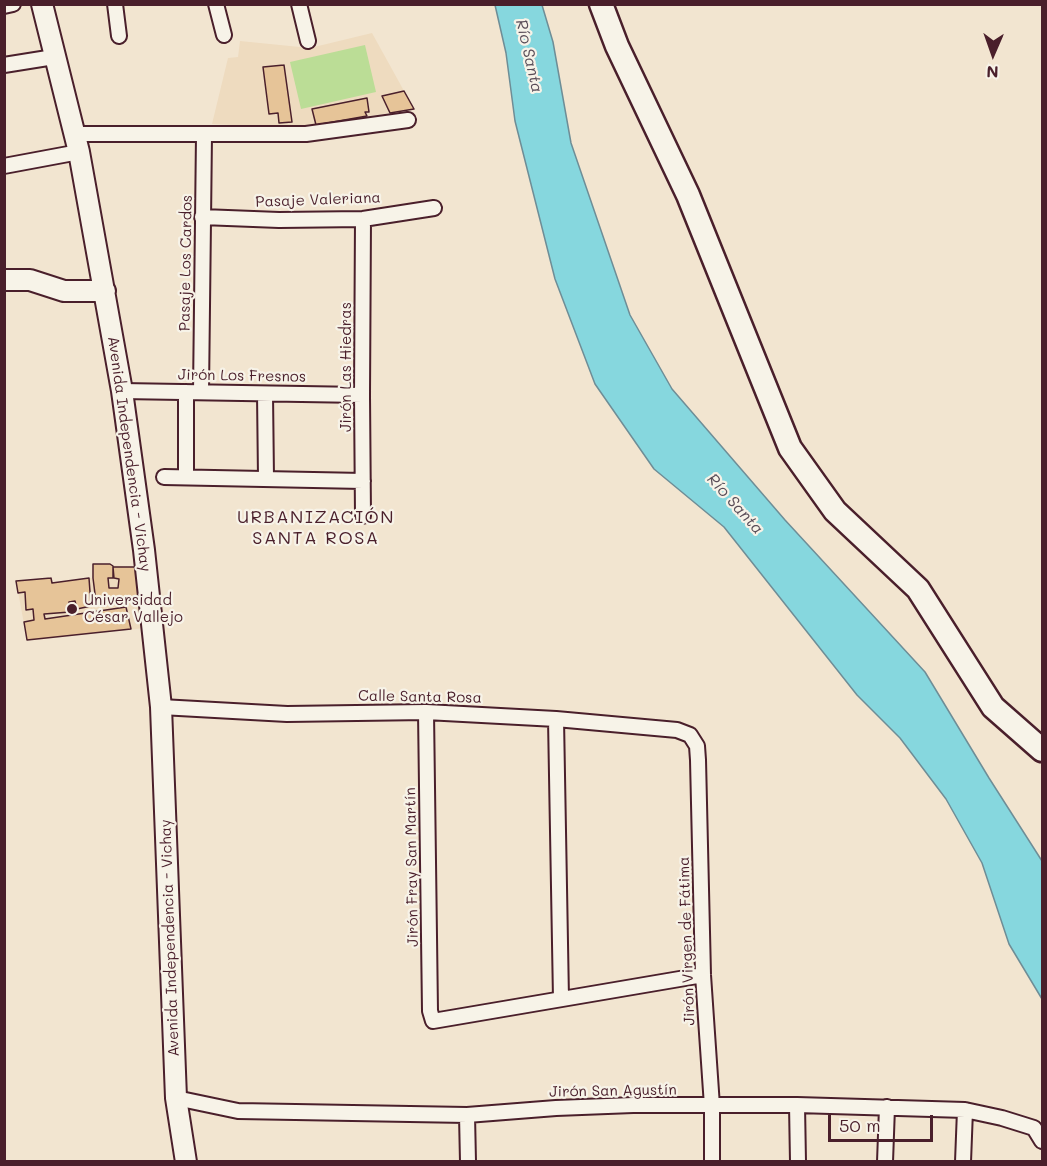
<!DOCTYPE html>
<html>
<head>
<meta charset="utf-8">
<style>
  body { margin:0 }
  #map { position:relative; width:1047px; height:1166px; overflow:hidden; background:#f2e5d0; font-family:Mali,sans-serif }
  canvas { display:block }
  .frame { position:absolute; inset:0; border:6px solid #4a1f2b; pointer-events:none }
  .north { position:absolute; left:963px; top:24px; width:60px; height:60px; -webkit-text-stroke:4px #f7f3e8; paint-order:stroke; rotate:182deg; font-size:16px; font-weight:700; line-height:24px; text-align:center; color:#4a1f2b }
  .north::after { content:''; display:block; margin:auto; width:21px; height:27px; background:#4a1f2b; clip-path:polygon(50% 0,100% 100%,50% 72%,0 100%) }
  .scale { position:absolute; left:828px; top:1115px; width:105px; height:27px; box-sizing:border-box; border:3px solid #4a1f2b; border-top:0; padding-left:8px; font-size:18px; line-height:21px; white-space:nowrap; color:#4a1f2b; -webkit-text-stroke:4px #f7f3e8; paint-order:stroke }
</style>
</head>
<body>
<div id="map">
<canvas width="1047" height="1166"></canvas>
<div class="frame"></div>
<div class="north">N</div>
<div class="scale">50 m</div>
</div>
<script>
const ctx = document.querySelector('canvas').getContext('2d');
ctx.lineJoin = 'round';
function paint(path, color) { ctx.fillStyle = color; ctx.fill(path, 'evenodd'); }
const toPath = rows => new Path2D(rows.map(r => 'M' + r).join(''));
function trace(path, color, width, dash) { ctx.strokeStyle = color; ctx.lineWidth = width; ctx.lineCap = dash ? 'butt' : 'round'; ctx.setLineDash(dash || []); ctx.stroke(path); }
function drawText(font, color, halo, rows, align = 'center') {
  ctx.font = font + ' Mali,sans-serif'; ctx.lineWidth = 4.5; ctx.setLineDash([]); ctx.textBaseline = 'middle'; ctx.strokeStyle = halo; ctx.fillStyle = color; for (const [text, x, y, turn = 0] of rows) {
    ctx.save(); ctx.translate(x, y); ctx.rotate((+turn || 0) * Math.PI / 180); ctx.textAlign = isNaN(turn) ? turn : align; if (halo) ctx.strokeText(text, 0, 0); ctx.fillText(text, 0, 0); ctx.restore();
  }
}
paint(toPath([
  [372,33,414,109,293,128,212,124,228,58,238,57,240,41,310,48],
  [93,564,136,567,145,628,27,640,16,581,51,578,52,583,92,578]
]), '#eedbbf');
paint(toPath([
  [365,45,376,92,301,109,290,62]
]), '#bbdd96');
const water = toPath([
  [495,5,542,5,553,42,571,143,630,315,672,389,785,520,925,672,989,778,1042,861,1042,999,1009,944,982,863,946,799,900,738,857,695,724,527,654,469,595,384,555,279,515,121,506,53,495,5]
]);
paint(water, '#86d7de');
trace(water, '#6e8d96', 1.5);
const building = toPath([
  [284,65,292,122,279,123,278,113,269,114,263,67,284,65],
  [404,91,414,109,390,113,382,96,404,91],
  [367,98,369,112,365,112,367,116,316,125,312,109,367,98],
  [93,564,110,564,113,566,113,578,108,578,109,588,118,588,119,579,114,578,113,567,136,567,141,601,96,602,93,578,93,564],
  [51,578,52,583,89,578,91,606,77,609,75,601,69,602,70,612,44,614,45,619,126,607,131,629,27,640,24,622,34,620,33,609,26,610,25,592,18,593,16,581,51,578]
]);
paint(building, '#e6c498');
trace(building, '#4a1f2b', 1.5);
const street = toPath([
  [115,4,119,36],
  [216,4,224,35],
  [299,4,308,41],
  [4,6,13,4],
  [4,65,54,57],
  [75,134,306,134,408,120],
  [4,166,79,152],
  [202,217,279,220,363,219,434,208],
  [363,219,362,395,363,516],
  [122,391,362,395],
  [186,392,186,477],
  [201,392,204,135],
  [265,394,266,478],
  [164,477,363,481],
  [161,707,287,714,426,712,556,719,677,730,690,735,697,746,698,760,703,975,712,1106,712,1162],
  [426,712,430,1011,433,1021,703,975],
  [556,719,561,999],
  [176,1098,238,1111,467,1115,556,1108,633,1105,797,1105,965,1110,1002,1118,1034,1128,1042,1141],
  [797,1105,798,1162],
  [467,1115,468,1162],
  [885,1162,887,1107],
  [963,1162,965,1110]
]);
const secondary = toPath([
  [42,4,79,152,122,391,144,550,161,707,176,1098,186,1162],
  [4,280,30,280,64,291,105,291]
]);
const primary = toPath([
  [601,4,617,46,688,195,790,448,835,511,918,589,993,707,1042,750]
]);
trace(street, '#4a1f2b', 18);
trace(secondary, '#4a1f2b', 24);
trace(primary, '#4a1f2b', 27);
trace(street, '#f7f3e8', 14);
trace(secondary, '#f7f3e8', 20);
trace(primary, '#f7f3e8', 22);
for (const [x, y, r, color] of [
  [72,609,6,"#4a1f2b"]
]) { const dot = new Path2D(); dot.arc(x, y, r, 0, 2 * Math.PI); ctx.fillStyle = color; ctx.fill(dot); trace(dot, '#f7f3e8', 2); }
drawText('15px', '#4a1f2b', '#f7f3e8', [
  ["Pasaje Valeriana",318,200,-2],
  ["Pasaje Los Cardos",186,263,-89],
  ["Jirón Las Hiedras",346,367,-90],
  ["Jirón Los Fresnos",242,376,1],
  ["Avenida Independencia - Vichay",129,454,82],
  ["Calle Santa Rosa",420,697,1],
  ["Jirón Fray San Martín",412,867,-91],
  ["Avenida Independencia - Vichay",170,938,-92],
  ["Jirón Virgen de Fátima",687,941,-92],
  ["Jirón San Agustín",613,1091,-1]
]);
drawText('15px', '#4a1f2b', '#f7f3e8', [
  ["Universidad",84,600],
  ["César Vallejo",84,617]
], 'left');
drawText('italic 16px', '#594d58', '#f7f3e8', [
  ["Río Santa",529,56,77],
  ["Río Santa",735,504,48]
]);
ctx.letterSpacing = '1.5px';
drawText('18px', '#4a1f2b', '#f7f3e8', [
  ["URBANIZACIÓN",316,517],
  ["SANTA ROSA",316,538]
]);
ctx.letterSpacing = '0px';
</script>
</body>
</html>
